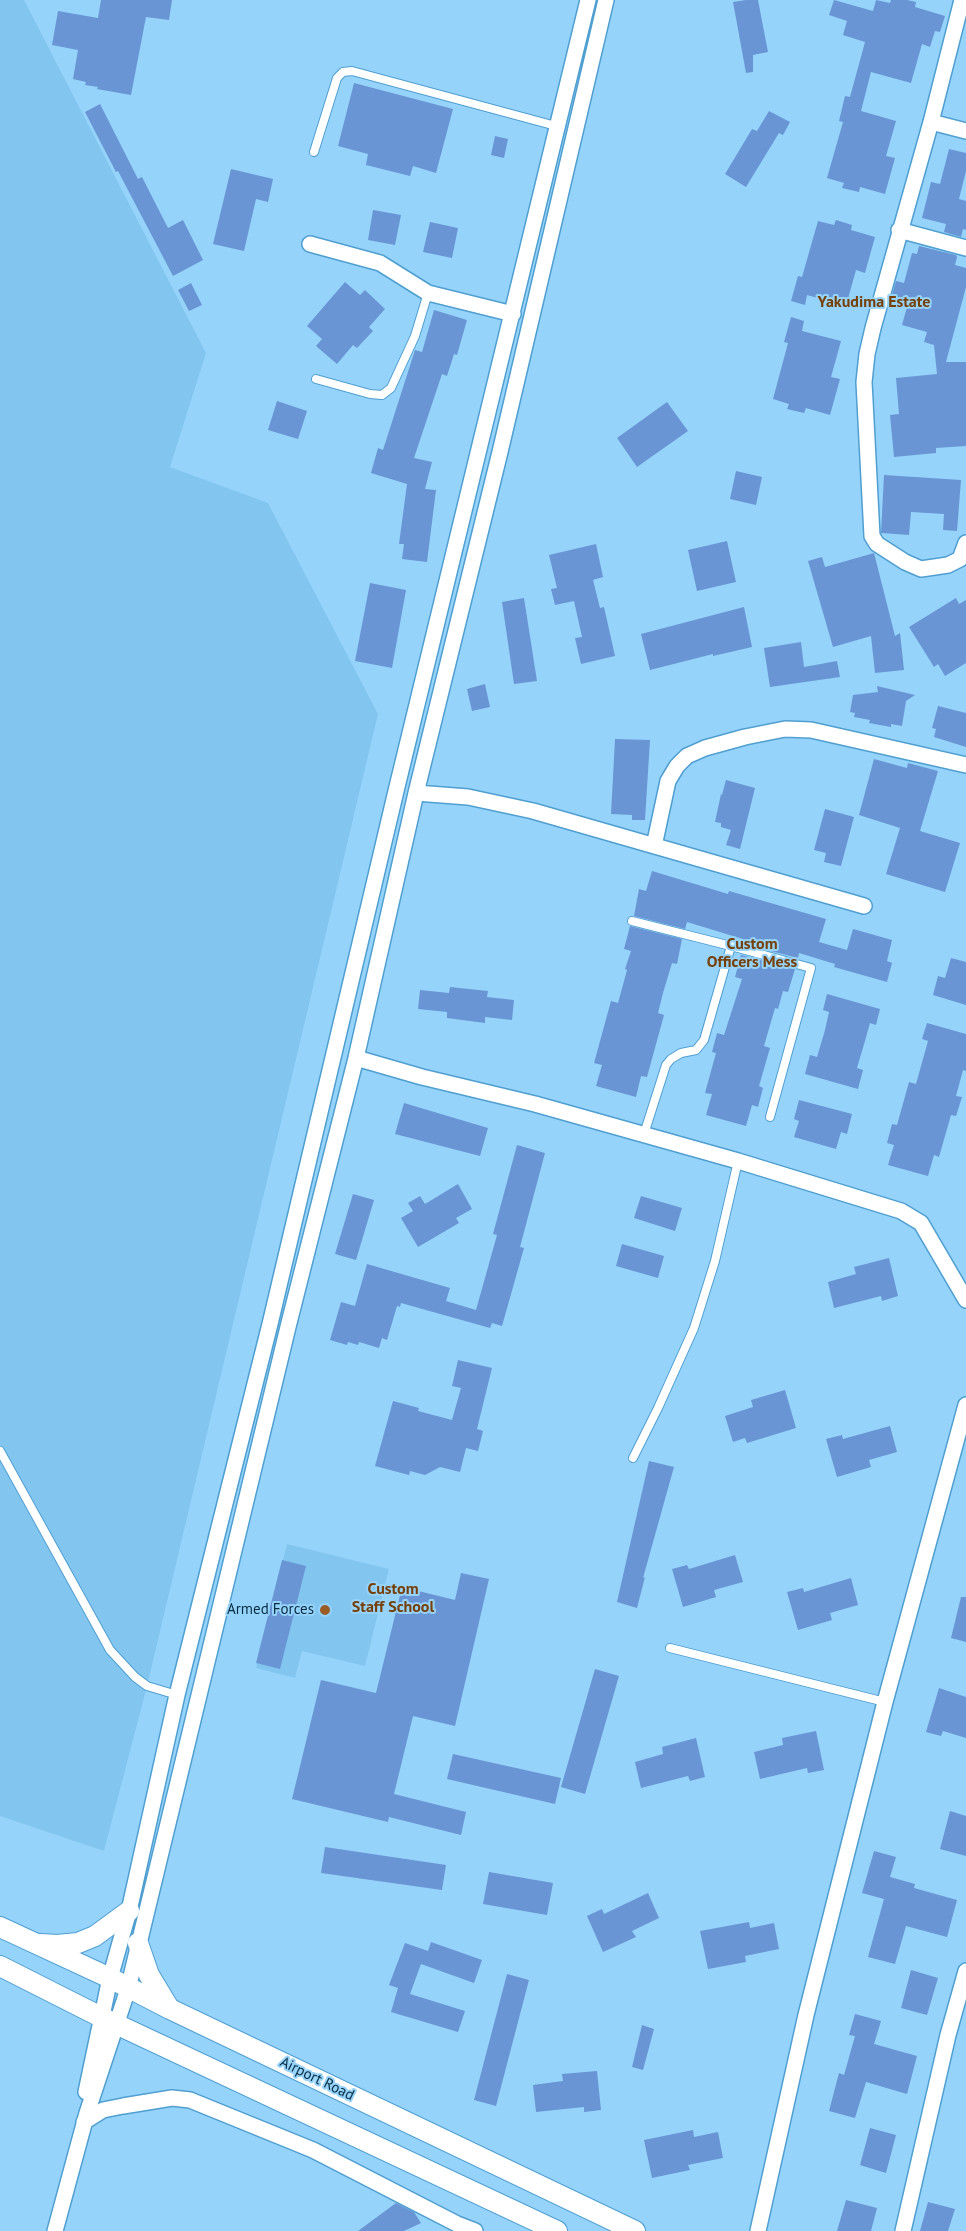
<!DOCTYPE html>
<html>
<head>
<meta charset="utf-8">
<style>
  body { margin:0 }
  canvas { display:block; background:#95d3fb }
</style>
</head>
<body>
<canvas width="966" height="2231"></canvas>
<script>
const ctx = document.querySelector('canvas').getContext('2d');
ctx.lineJoin = 'round';
function paint(path, color) { ctx.fillStyle = color; ctx.fill(path, 'evenodd'); }
const toPath = rows => new Path2D(rows.map(r => 'M' + r).join(''));
function trace(path, color, width, dash) { ctx.strokeStyle = color; ctx.lineWidth = width; ctx.lineCap = dash ? 'butt' : 'round'; ctx.setLineDash(dash || []); ctx.stroke(path); }
function drawText(font, color, halo, rows, align = 'center') {
  ctx.font = font + ' "PT Sans",sans-serif'; ctx.lineWidth = 4; ctx.setLineDash([]); ctx.textBaseline = 'middle'; ctx.strokeStyle = halo; ctx.fillStyle = color; for (const [text, x, y, turn = 0] of rows) {
    ctx.save(); ctx.translate(x, y); ctx.rotate((+turn || 0) * Math.PI / 180); ctx.textAlign = isNaN(turn) ? turn : align; if (halo) ctx.strokeText(text, 0, 0); ctx.fillText(text, 0, 0); ctx.restore();
  }
}
paint(toPath([
  [0,0,24,0,206,353,170,467,268,503,378,714,147,1686,104,1851,0,1816],
  [287,1544,389,1569,365,1666,302,1651,295,1678,256,1668]
]), '#82c6f0');
paint(toPath([
  [101,0,172,0,169,20,146,17,131,95,97,89,98,87,85,85,86,82,73,79,78,50,52,45,58,11,98,18],
  [746,0,758,0,768,52,753,55,753,72,746,73,733,2],
  [834,0,873,11,876,0,890,3,891,0,907,0,916,2,915,7,945,16,940,32,935,31,930,47,922,44,911,83,871,72,861,111,896,121,886,156,895,158,885,194,860,187,859,192,842,188,844,183,827,178,843,122,839,121,845,96,850,97,865,42,843,35,847,21,829,15],
  [354,83,453,109,436,173,413,166,410,176,366,165,368,154,338,146],
  [100,104,138,179,142,177,168,228,183,220,203,260,173,276,118,171,116,172,85,112],
  [769,111,790,122,783,135,779,133,746,187,725,174,752,129,757,131],
  [495,136,508,139,504,158,491,155],
  [949,149,966,153,966,171,959,199,966,201,966,230,963,229,961,237,944,232,946,224,922,218,931,182,940,184],
  [231,169,273,179,268,202,256,199,244,251,213,244],
  [373,210,401,215,395,245,368,240],
  [836,220,852,225,851,230,875,237,865,273,856,270,846,306,807,295,805,305,791,301,798,276,802,277,818,221,834,225],
  [430,222,458,228,452,258,423,252],
  [919,246,956,255,957,257,955,265,966,268,966,287,946,362,966,362,966,446,936,448,936,453,894,457,890,415,899,414,896,378,937,374,934,345,924,342,927,332,902,325,907,307,890,302,896,281,904,283,912,253,917,254],
  [345,282,360,295,365,290,385,309,369,327,373,331,357,348,353,345,337,364,316,346,322,339,307,326],
  [191,283,202,305,189,311,178,290],
  [434,310,467,320,457,355,454,354,447,376,442,374,414,458,432,462,425,489,436,490,427,562,402,559,404,544,399,544,407,484,371,473,378,448,383,450,415,350,422,352],
  [791,317,804,321,802,331,841,341,831,377,840,379,830,415,806,408,804,413,787,409,789,404,773,399,788,343,784,342],
  [277,401,307,411,298,439,268,430],
  [667,402,688,431,637,467,617,438],
  [736,471,762,477,756,505,730,499],
  [884,475,961,480,957,531,943,530,944,514,911,512,909,535,881,533],
  [727,541,736,582,697,591,688,550],
  [596,544,603,577,593,580,600,608,604,607,615,656,581,664,575,638,582,637,574,601,555,605,551,589,557,588,549,555],
  [874,553,895,636,900,633,904,670,875,673,871,636,833,647,808,561,822,557,825,567],
  [370,583,406,590,392,668,355,661],
  [524,598,537,681,514,684,502,602],
  [956,598,959,604,966,600,966,663,945,676,938,664,934,667,909,627],
  [744,607,752,647,713,656,713,654,650,670,641,634],
  [801,642,804,667,837,661,840,677,770,687,764,648],
  [485,684,490,707,472,711,467,689],
  [877,686,915,695,906,701,902,726,891,724,891,727,869,723,870,720,854,717,855,713,850,712,853,695,878,692],
  [938,706,966,713,966,747,934,737,936,729,932,728],
  [615,739,650,740,645,820,632,820,632,815,611,814],
  [874,759,907,768,908,763,938,771,920,831,960,843,945,892,886,874,900,828,859,815],
  [726,780,755,788,740,849,726,845,731,830,721,827,721,823,715,822,721,794,722,795],
  [825,809,854,817,841,866,824,862,826,853,814,850],
  [652,871,728,894,729,891,826,919,819,942,847,950,853,929,892,940,887,961,892,963,887,982,834,967,835,964,799,953,798,958,744,944,746,940,687,922,685,929,634,916,639,889,646,891],
  [630,926,682,939,677,964,672,963,663,993,658,1013,664,1015,647,1077,641,1076,636,1097,596,1086,602,1065,594,1063,611,1001,618,1003,627,970,625,969,631,951,624,949],
  [741,955,795,969,788,992,783,991,778,1009,775,1008,764,1046,770,1048,759,1086,763,1088,758,1107,752,1105,746,1126,706,1115,712,1094,705,1093,716,1053,712,1052,717,1033,724,1035,742,979,735,977],
  [951,958,966,962,966,1005,933,995,938,976,945,978],
  [450,987,488,991,487,997,514,1000,512,1020,485,1017,485,1023,447,1018,447,1012,418,1009,420,990,449,993],
  [827,994,880,1009,876,1025,870,1023,865,1041,857,1068,863,1070,858,1089,805,1074,810,1055,817,1057,825,1030,829,1012,823,1010],
  [927,1023,966,1034,966,1071,963,1070,956,1096,962,1097,956,1116,951,1115,939,1157,934,1155,928,1176,888,1165,894,1145,887,1143,892,1124,897,1125,909,1082,916,1084,928,1041,922,1039],
  [799,1100,852,1114,847,1134,841,1132,836,1149,794,1137,799,1121,794,1119],
  [404,1103,488,1128,480,1156,395,1134],
  [517,1145,545,1153,520,1247,524,1248,502,1326,492,1323,490,1328,401,1303,400,1307,397,1306,387,1340,382,1338,379,1348,359,1342,358,1345,348,1342,347,1345,330,1340,341,1302,355,1306,367,1264,450,1288,446,1301,476,1310,497,1235,493,1234],
  [458,1184,472,1209,456,1218,459,1223,418,1247,401,1218,413,1211,408,1203,420,1196,425,1204],
  [353,1194,374,1200,356,1260,335,1254],
  [641,1196,682,1208,675,1231,634,1218],
  [622,1244,664,1256,658,1278,616,1266],
  [889,1258,898,1296,882,1301,881,1296,834,1308,828,1282,856,1274,854,1267],
  [458,1360,492,1368,477,1429,483,1431,478,1451,466,1448,460,1472,440,1467,425,1475,410,1471,409,1475,375,1466,393,1401,419,1408,418,1411,452,1420,461,1388,452,1386],
  [785,1390,796,1428,747,1443,745,1438,733,1442,725,1416,753,1407,751,1400],
  [890,1426,897,1452,869,1460,871,1467,837,1477,826,1439,842,1435,843,1439],
  [649,1461,674,1467,643,1578,645,1577,637,1608,617,1602],
  [735,1555,743,1582,714,1590,716,1597,683,1607,672,1569,687,1565,689,1569],
  [282,1560,306,1566,280,1669,256,1663],
  [461,1573,489,1579,455,1726,413,1716,394,1794,466,1812,461,1835,389,1817,388,1822,292,1799,321,1680,376,1693,402,1587,455,1600],
  [851,1578,858,1605,830,1613,832,1620,798,1630,787,1592,803,1588,804,1592],
  [961,1597,966,1597,966,1642,951,1638],
  [595,1669,619,1676,585,1794,561,1787],
  [939,1688,966,1697,966,1738,943,1731,941,1736,926,1732],
  [816,1731,824,1770,808,1773,807,1768,760,1779,754,1752,783,1745,782,1738],
  [696,1738,705,1777,690,1781,688,1776,641,1788,635,1762,663,1754,662,1747],
  [453,1754,561,1778,555,1804,447,1779],
  [950,1811,966,1816,966,1856,940,1849],
  [325,1847,446,1865,442,1890,321,1873],
  [874,1851,896,1857,890,1877,915,1884,914,1888,957,1900,947,1937,906,1926,895,1964,868,1957,884,1899,862,1893],
  [489,1872,553,1883,547,1915,483,1904],
  [648,1893,659,1918,632,1931,636,1937,603,1952,587,1916,602,1909,604,1914],
  [749,1922,750,1928,774,1923,779,1949,745,1956,746,1962,708,1969,700,1931],
  [431,1942,482,1960,474,1983,421,1964,410,1994,465,2011,458,2032,391,2012,398,1988,389,1985,405,1943,428,1951],
  [911,1970,938,1978,927,2015,901,2008],
  [507,1974,529,1980,496,2106,474,2100],
  [855,2014,881,2021,874,2044,917,2056,907,2094,866,2082,855,2118,829,2111,839,2073,844,2075,855,2036,849,2035],
  [642,2025,654,2029,643,2070,632,2067],
  [597,2071,601,2110,584,2112,584,2107,536,2112,533,2085,563,2081,562,2074],
  [870,2128,896,2135,886,2173,860,2165],
  [693,2130,694,2137,718,2132,723,2158,688,2165,690,2170,652,2178,644,2140],
  [846,2200,877,2208,871,2231,837,2231],
  [928,2202,955,2209,948,2231,920,2231],
  [396,2203,414,2212,421,2223,404,2231,358,2231]
]), '#6995d4');
const lane = toPath([
  [314,152,337,78,343,72,352,71,556,126],
  [316,379,370,394,382,395,391,388,415,336,428,293],
  [632,921,731,946,811,968,770,1117],
  [644,1134,666,1065,671,1059,681,1053,696,1050,704,1040,731,946],
  [0,1451,110,1650,135,1677,147,1686,177,1695],
  [633,1458,658,1408,694,1328,715,1261,738,1161],
  [670,1648,885,1702]
]);
const street = toPath([
  [962,0,931,122,873,328,867,354,864,382,872,536,877,544,905,562,921,569,948,565,960,559,966,543],
  [931,122,966,131],
  [899,230,966,248],
  [310,244,380,263,428,293,513,314],
  [416,793,468,797,533,811,864,906],
  [654,846,668,781,677,766,687,756,705,748,745,737,785,729,811,730,966,765],
  [356,1058,422,1077,535,1104,738,1161,901,1211,921,1223,966,1300],
  [86,2092,110,1978,129,1911,177,1695,270,1324,396,791,588,0],
  [84,2122,103,2110,123,2106,172,2098,190,2100,313,2150,457,2224,475,2231],
  [55,2231,87,2113,128,1989,288,1327,356,1058,416,793,500,452,606,0],
  [758,2231,806,2015,885,1702,966,1405],
  [903,2231,948,2035,966,1971]
]);
const secondary = toPath([
  [0,1927,110,1978,170,2009,635,2231],
  [138,1943,149,1975,169,2008],
  [41,1944,57,1945,78,1943,95,1936,129,1911],
  [0,1966,101,2017,557,2231]
]);
trace(lane, '#4f9fd0', 10);
trace(street, '#4f9fd0', 18);
trace(secondary, '#4f9fd0', 22);
trace(lane, '#fff', 8);
trace(street, '#fff', 15);
trace(secondary, '#fff', 20);
for (const [x, y, r, color] of [
  [325,1610,6,"#9b5b24"]
]) { const dot = new Path2D(); dot.arc(x, y, r, 0, 2 * Math.PI); ctx.fillStyle = color; ctx.fill(dot); trace(dot, '#95d3fb', 2); }
drawText('15px', '#092d40', '#95d3fb', [
  ["Armed Forces",314,1610]
], 'right');
drawText('15px', '#092d40', '#95d3fb', [
  ["Airport Road",317,2079,26]
]);
drawText('bold 16px', '#773e05', '#95d3fb', [
  ["Yakudima Estate",874,302],
  ["Custom",752,944],
  ["Officers Mess",752,962],
  ["Custom",393,1589],
  ["Staff School",393,1607]
]);
</script>
</body>
</html>
